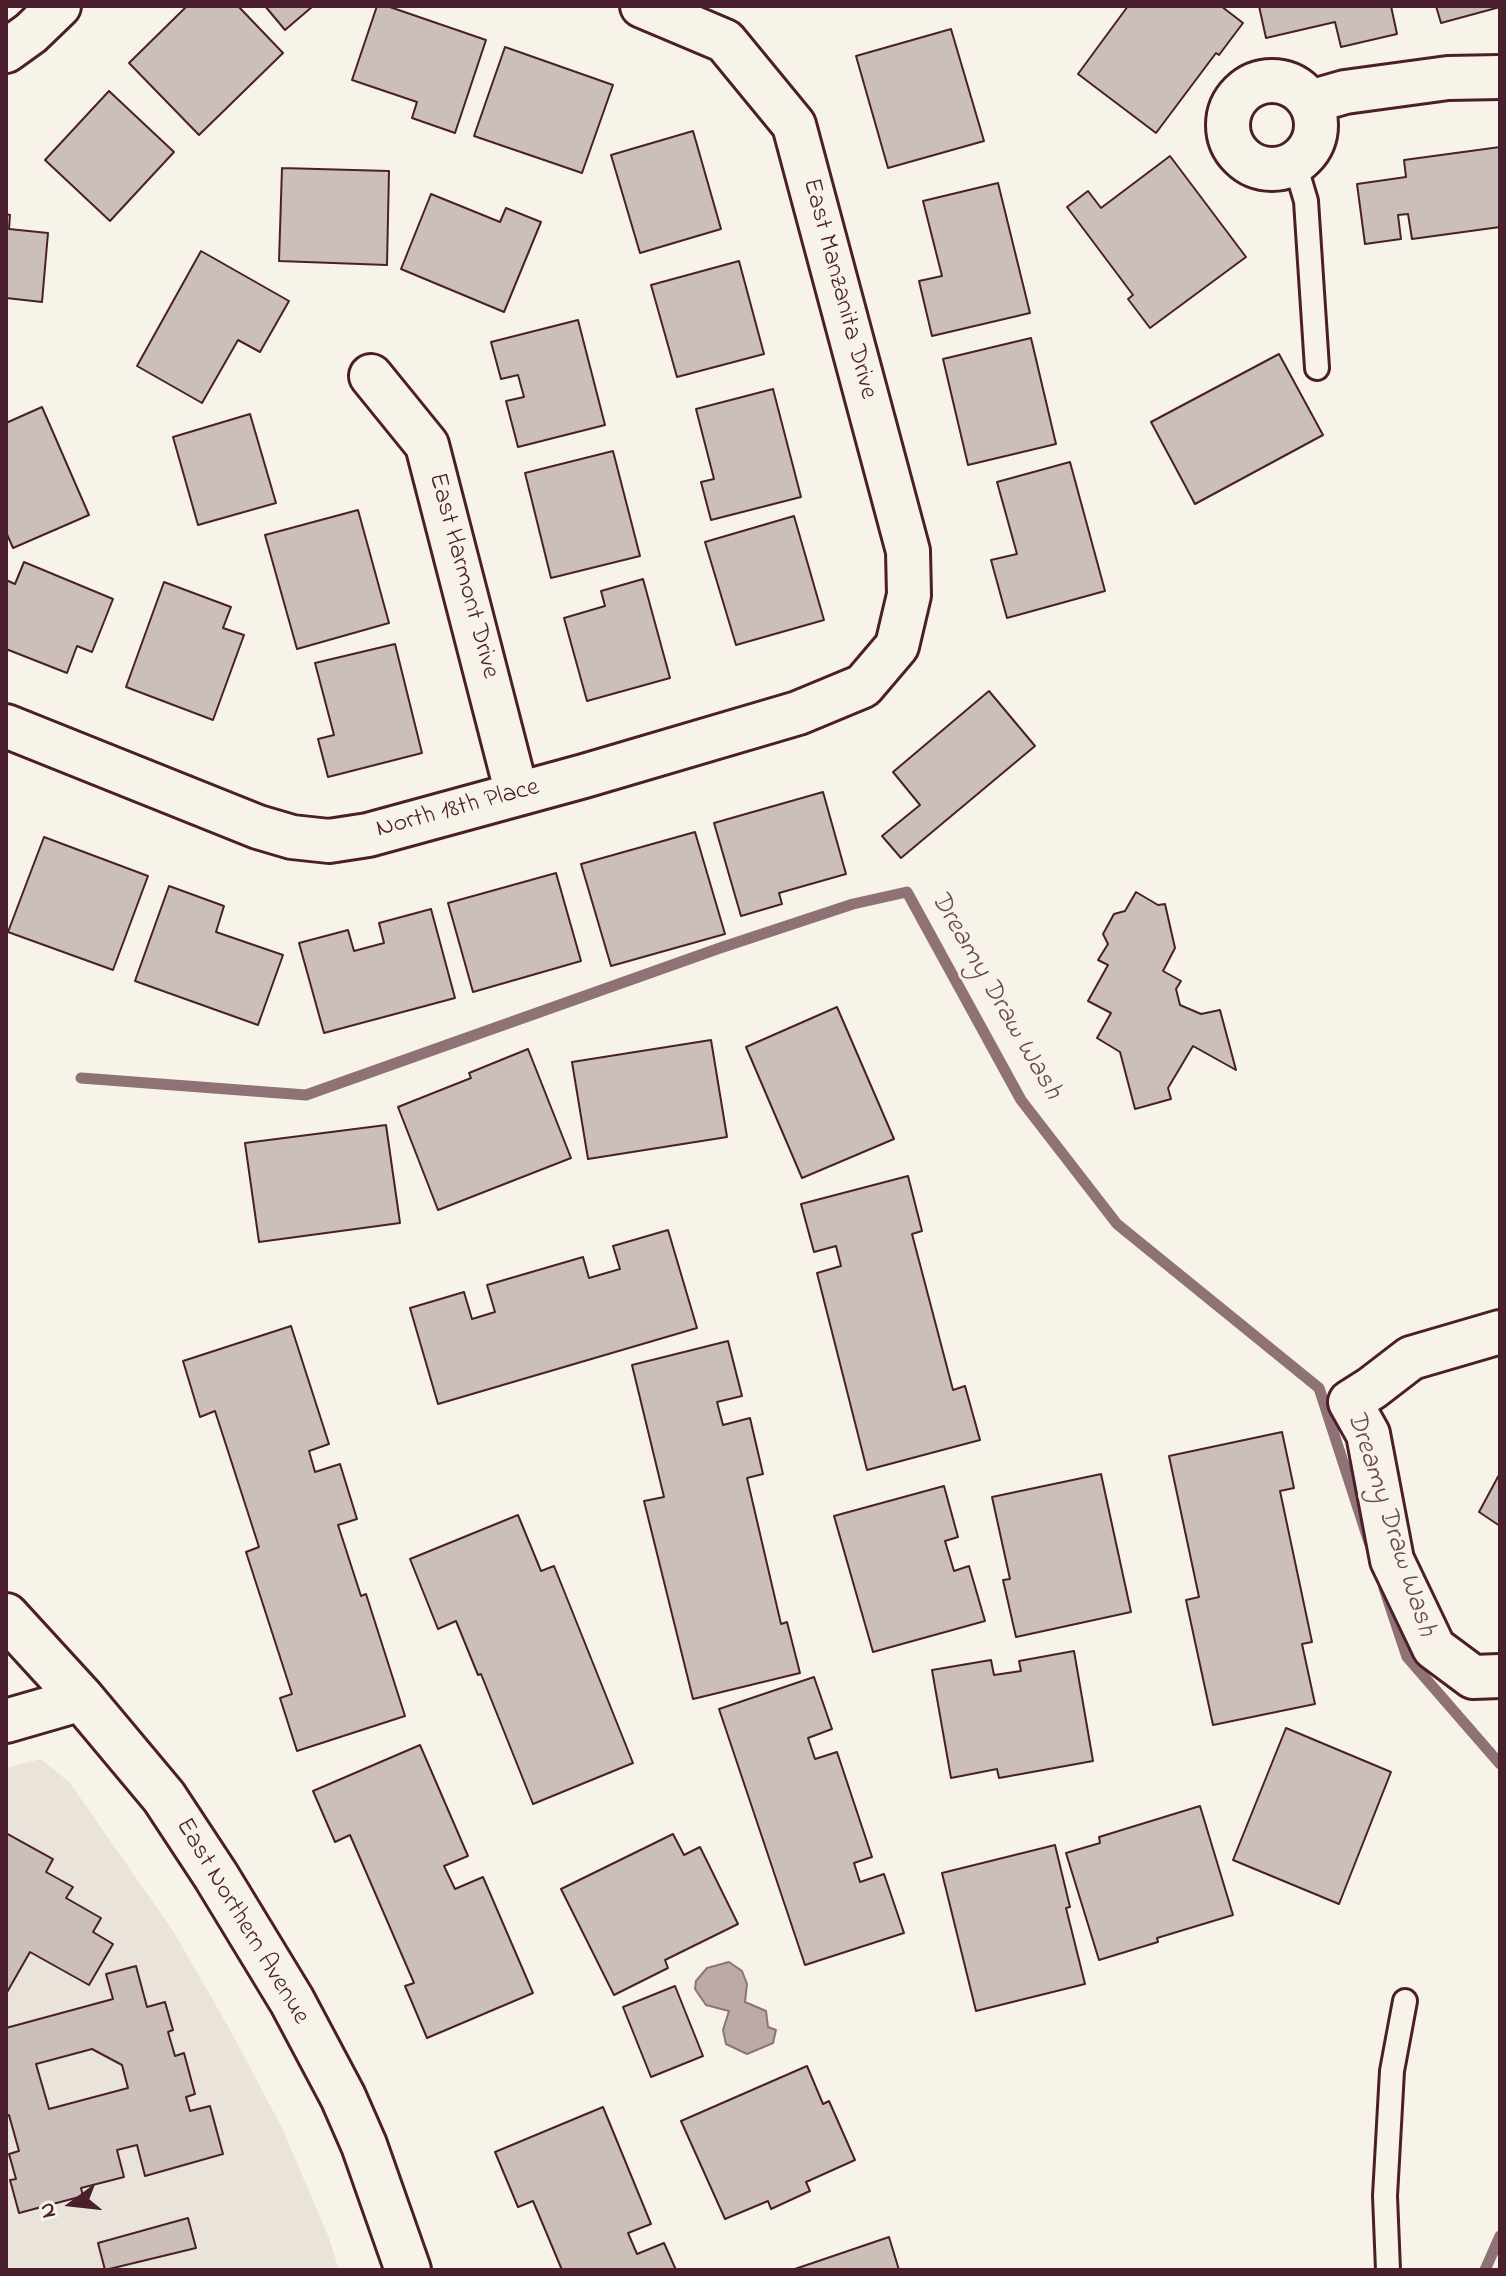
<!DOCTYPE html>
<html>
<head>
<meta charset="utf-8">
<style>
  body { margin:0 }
  #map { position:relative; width:1506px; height:2276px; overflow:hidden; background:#f7f3e8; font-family:"Indie Flower",sans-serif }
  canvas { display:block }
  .frame { position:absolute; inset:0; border:8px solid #4a1f2b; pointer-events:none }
  .north { position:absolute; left:32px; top:2164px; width:80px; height:80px; -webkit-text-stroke:6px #f7f3e8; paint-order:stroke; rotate:255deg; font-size:22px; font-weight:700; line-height:32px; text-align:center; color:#4a1f2b }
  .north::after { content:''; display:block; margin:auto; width:28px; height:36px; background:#4a1f2b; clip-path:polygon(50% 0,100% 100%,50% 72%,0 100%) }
</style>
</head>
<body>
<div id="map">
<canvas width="1506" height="2276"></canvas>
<div class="frame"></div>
<div class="north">N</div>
</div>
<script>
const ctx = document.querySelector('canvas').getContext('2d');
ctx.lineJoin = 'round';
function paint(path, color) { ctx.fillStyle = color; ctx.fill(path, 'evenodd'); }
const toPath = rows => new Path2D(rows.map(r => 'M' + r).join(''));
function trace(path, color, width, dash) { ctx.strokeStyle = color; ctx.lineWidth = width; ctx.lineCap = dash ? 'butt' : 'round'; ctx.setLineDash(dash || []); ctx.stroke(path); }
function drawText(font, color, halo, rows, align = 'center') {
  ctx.font = font + ' "Indie Flower",sans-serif'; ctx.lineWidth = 6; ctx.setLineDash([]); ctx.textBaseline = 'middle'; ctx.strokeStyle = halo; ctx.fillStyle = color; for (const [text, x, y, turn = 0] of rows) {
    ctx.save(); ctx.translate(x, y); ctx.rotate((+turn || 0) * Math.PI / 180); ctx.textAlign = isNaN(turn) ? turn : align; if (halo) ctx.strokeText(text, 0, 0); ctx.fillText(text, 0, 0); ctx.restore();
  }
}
paint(toPath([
  [41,1759,70,1783,173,1931,229,2028,282,2128,329,2238,339,2270,6,2270,6,1768]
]), '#eae3da');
const water = toPath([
  [729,1962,742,1971,747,1984,745,2002,766,2011,768,2027,776,2030,773,2043,747,2054,726,2044,723,2030,729,2011,706,2005,695,1989,696,1981,707,1968,729,1962]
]);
paint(water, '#bcaaa7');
trace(water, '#8e7275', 2);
trace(toPath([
  [81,1078,306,1095,720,948,853,904,907,892,1021,1100,1117,1224,1319,1388,1369,1542],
  [1384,1588,1407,1657,1500,1764],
  [1485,2270,1500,2236]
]), '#8e7275', 11);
const building = toPath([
  [187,6,238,6,283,53,199,135,129,63,187,6],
  [265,6,313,6,285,30,265,6],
  [377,6,387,6,486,40,455,133,412,118,417,102,352,80,377,6],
  [1128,6,1221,6,1243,23,1219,55,1216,53,1156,133,1078,74,1128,6],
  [1259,6,1391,6,1397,34,1341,47,1335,22,1266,38,1259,6],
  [1436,6,1500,6,1500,7,1441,23,1436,6],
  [951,29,984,141,888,168,856,56,951,29],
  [505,47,613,85,582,173,474,136,505,47],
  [109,91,174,152,110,221,45,160,109,91],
  [693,131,721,229,640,253,611,155,693,131],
  [1500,147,1500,227,1412,239,1408,214,1398,215,1401,239,1365,244,1357,184,1406,177,1404,160,1500,147],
  [1170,156,1246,257,1150,328,1128,299,1133,295,1067,207,1088,191,1101,208,1170,156],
  [282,168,389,171,387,265,279,261,282,168],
  [998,183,1030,313,932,336,919,281,942,276,923,201,998,183],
  [431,194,500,222,506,208,541,222,504,312,401,269,431,194],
  [6,214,10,215,9,229,48,233,42,302,6,298,6,214],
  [201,251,289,301,260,352,238,340,202,403,137,366,201,251],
  [739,261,764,354,677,377,651,285,739,261],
  [578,320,605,425,518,447,506,401,524,397,518,375,501,379,491,342,578,320],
  [1031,338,1056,444,968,465,943,359,1031,338],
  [1279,354,1323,435,1195,504,1151,422,1279,354],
  [773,389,801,497,711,520,701,482,714,479,696,409,773,389],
  [42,407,89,515,13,548,6,532,6,423,42,407],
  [250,414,276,503,198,525,173,437,250,414],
  [613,451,640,556,551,578,525,473,613,451],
  [1070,462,1105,591,1007,618,991,560,1017,554,997,482,1070,462],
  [358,510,389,623,297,649,265,535,358,510],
  [794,516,824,620,736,645,705,542,794,516],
  [24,562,113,599,92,652,77,646,67,673,6,649,6,580,15,584,24,562],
  [643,579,670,678,587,701,564,618,605,606,601,591,643,579],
  [164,582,231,607,223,628,244,635,213,720,126,687,164,582],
  [395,644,422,753,328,777,318,739,334,735,315,663,395,644],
  [989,691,1035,746,901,858,882,836,920,805,893,772,989,691],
  [823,792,846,874,779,893,782,904,741,916,714,823,823,792],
  [695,832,725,934,611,966,581,864,695,832],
  [44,837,148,876,113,970,8,932,44,837],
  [556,873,581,961,473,992,448,903,556,873],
  [169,886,224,906,216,932,283,955,258,1025,135,981,169,886],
  [1136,892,1158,905,1165,904,1175,948,1163,971,1181,981,1176,989,1180,1005,1201,1014,1220,1010,1236,1070,1193,1046,1168,1088,1171,1099,1135,1109,1120,1052,1097,1038,1111,1013,1088,1001,1108,965,1098,960,1108,944,1103,934,1114,914,1125,911,1136,892],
  [431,909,455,998,324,1033,299,943,348,930,354,951,384,943,379,923,431,909],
  [837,1007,894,1139,802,1178,746,1047,837,1007],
  [711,1040,727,1137,588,1159,572,1062,711,1040],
  [528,1049,571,1158,438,1210,398,1107,471,1078,469,1073,528,1049],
  [386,1125,400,1223,259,1242,245,1143,386,1125],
  [908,1176,922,1231,912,1234,953,1390,965,1386,980,1440,867,1470,817,1273,841,1266,836,1246,814,1252,801,1204,908,1176],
  [668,1230,697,1328,438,1404,410,1308,464,1292,472,1319,495,1312,487,1285,583,1257,589,1278,620,1269,613,1246,668,1230],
  [291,1326,329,1444,309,1451,315,1472,340,1464,357,1519,338,1525,361,1596,366,1594,405,1716,297,1751,280,1698,292,1694,246,1552,259,1547,215,1411,200,1417,183,1361,291,1326],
  [728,1341,742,1396,717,1402,723,1425,750,1418,763,1474,747,1478,781,1624,787,1622,800,1673,693,1699,644,1501,664,1497,632,1365,728,1341],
  [1282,1432,1294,1488,1280,1491,1312,1642,1302,1644,1315,1704,1213,1725,1186,1600,1199,1597,1169,1456,1282,1432],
  [1500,1473,1500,1526,1479,1512,1500,1473],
  [1101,1474,1131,1612,1016,1637,1003,1580,1010,1579,992,1497,1101,1474],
  [944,1486,958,1537,945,1541,954,1571,969,1566,985,1621,873,1652,834,1516,944,1486],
  [518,1515,541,1571,554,1566,633,1763,533,1804,481,1674,478,1675,456,1621,438,1629,410,1559,518,1515],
  [1074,1651,1093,1761,999,1778,997,1769,951,1778,932,1670,991,1660,994,1675,1021,1671,1019,1661,1074,1651],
  [814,1677,832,1729,808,1738,815,1759,837,1752,872,1857,854,1863,860,1882,884,1874,904,1933,805,1965,719,1709,814,1677],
  [1286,1728,1391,1772,1339,1904,1233,1860,1286,1728],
  [420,1745,468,1856,444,1866,455,1889,483,1877,533,1993,427,2038,405,1986,414,1983,350,1835,335,1842,313,1791,420,1745],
  [1200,1806,1233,1915,1157,1938,1158,1942,1099,1960,1066,1853,1100,1843,1099,1837,1200,1806],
  [6,1833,53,1859,46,1872,73,1887,66,1898,101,1918,93,1932,113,1944,89,1985,30,1952,6,1994,6,1833],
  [673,1834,684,1855,700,1847,738,1924,665,1960,668,1968,614,1995,561,1889,673,1834],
  [1055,1845,1070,1907,1066,1908,1085,1984,976,2011,942,1873,1055,1845],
  [136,1966,147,2007,165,2002,173,2030,168,2032,175,2056,184,2053,195,2094,186,2097,190,2111,210,2106,223,2154,145,2176,137,2145,117,2150,124,2177,81,2188,83,2196,19,2213,10,2180,16,2179,9,2154,19,2151,9,2115,6,2116,6,2028,113,1999,106,1974,136,1966],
  [92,2049,122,2065,128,2088,49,2109,36,2064,92,2049],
  [675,1986,703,2056,651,2077,623,2007,675,1986],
  [807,2066,823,2104,829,2101,855,2160,806,2182,810,2191,771,2209,768,2201,725,2219,681,2121,807,2066],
  [603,2107,651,2224,628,2233,637,2254,664,2243,676,2270,562,2270,533,2201,518,2207,495,2152,603,2107],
  [188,2218,196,2248,105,2270,98,2243,188,2218],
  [889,2237,899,2270,792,2270,889,2237]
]);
paint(building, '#ccbfb9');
trace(building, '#4a1f2b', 2);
const service = toPath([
  [1295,164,1306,201,1317,368],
  [1388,2270,1385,2196,1392,2071,1405,2001]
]);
const minor = toPath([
  [6,51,31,33,59,6],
  '1228 125a44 44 0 1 1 88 0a44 44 0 1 1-88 0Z',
  [1310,102,1345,92,1448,78,1500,77],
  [371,376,427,445,517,794],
  [6,726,258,827,292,837,329,841,368,835,584,776,798,713,863,686,897,646,909,595,908,551,794,125,725,41,642,6],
  [1500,1332,1411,1358,1372,1388,1350,1402,1368,1434,1392,1560,1434,1648,1473,1677,1500,1676],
  [6,1721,82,1699]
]);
const primary = toPath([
  [6,1616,82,1699,164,1797,216,1876,292,2001,343,2097,364,2145,408,2270]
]);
trace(service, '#4a1f2b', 28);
trace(minor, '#4a1f2b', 48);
trace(primary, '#4a1f2b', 50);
trace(service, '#f7f3e8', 22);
trace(minor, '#f7f3e8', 42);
trace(primary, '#f7f3e8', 44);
drawText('26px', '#4a1f2b', '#f7f3e8', [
  ["East Manzanita Drive",838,289,75],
  ["East Harmont Drive",462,576,75],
  ["North 18th Place",458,810,-15],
  ["East Northern Avenue",241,1922,59]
]);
drawText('italic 28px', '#6c4950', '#f7f3e8', [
  ["Dreamy Draw Wash",994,996,60],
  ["Dreamy Draw Wash",1389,1524,72]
]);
</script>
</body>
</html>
